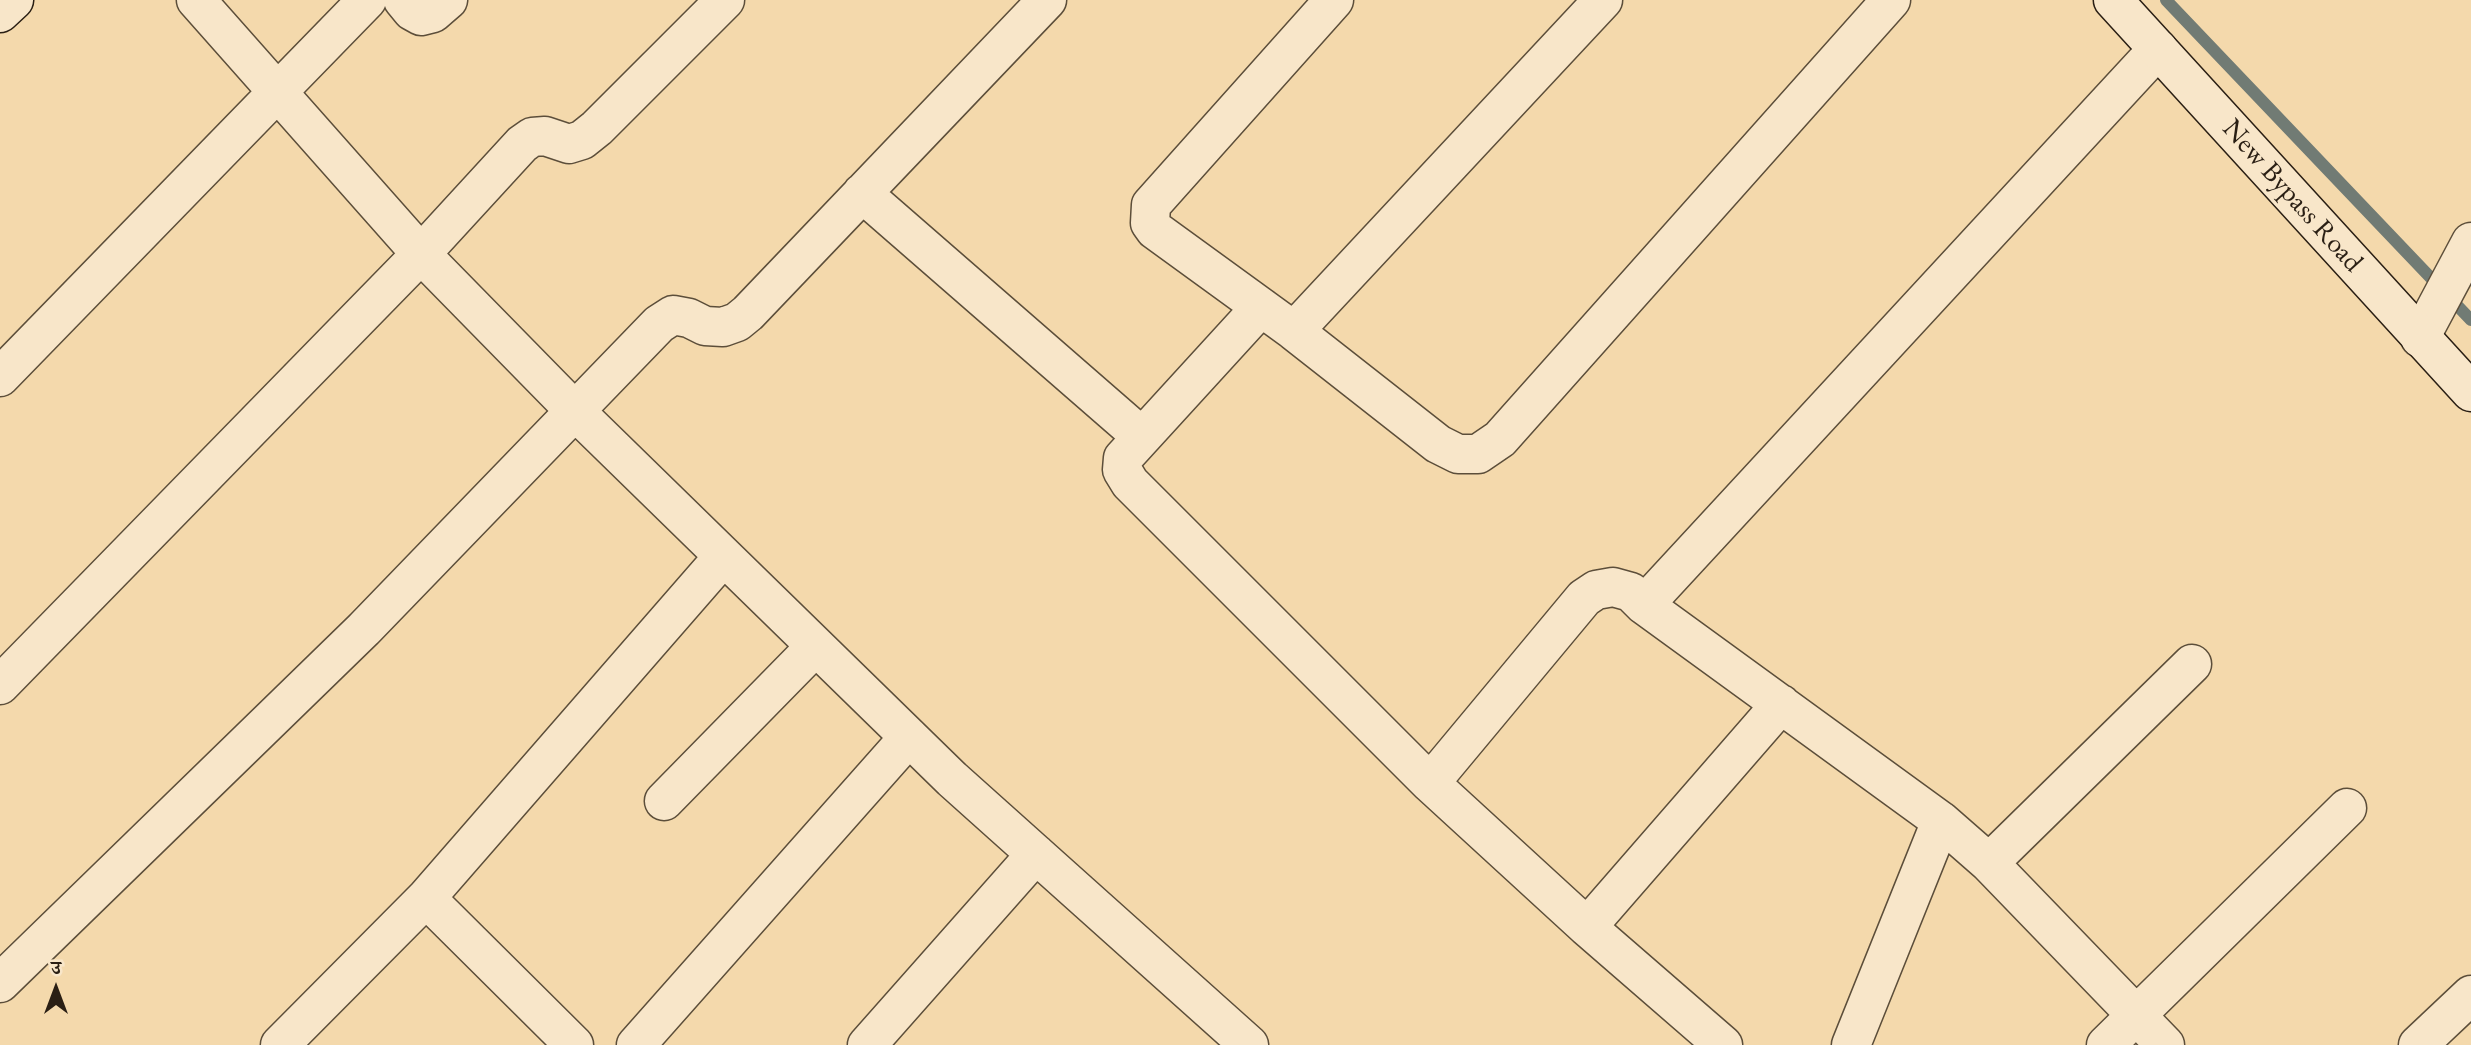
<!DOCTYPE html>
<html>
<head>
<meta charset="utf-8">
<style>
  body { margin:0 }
  #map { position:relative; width:2471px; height:1045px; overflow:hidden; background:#f4d9ac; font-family:"EB Garamond","Noto Serif Devanagari",serif }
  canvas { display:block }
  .north { position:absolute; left:21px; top:954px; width:70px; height:70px; -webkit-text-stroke:5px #f8e6c9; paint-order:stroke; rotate:0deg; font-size:19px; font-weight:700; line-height:28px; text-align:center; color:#2a1f14 }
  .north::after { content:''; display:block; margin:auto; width:24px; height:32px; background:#2a1f14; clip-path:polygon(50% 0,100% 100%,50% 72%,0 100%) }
</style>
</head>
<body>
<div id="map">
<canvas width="2471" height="1045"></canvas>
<div class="north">उ</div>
</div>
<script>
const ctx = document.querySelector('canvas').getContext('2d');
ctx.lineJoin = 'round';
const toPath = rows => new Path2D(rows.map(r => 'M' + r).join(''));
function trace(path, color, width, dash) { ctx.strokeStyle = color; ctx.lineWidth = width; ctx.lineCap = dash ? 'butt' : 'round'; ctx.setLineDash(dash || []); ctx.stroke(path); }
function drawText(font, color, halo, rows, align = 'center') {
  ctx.font = font + ' "EB Garamond",serif'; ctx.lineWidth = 6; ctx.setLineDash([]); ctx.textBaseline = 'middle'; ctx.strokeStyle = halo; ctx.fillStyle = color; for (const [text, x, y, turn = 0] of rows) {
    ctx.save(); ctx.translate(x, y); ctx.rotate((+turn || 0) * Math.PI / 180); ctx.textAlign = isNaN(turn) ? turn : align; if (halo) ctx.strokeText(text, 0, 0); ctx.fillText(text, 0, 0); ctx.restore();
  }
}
trace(toPath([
  [2166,0,2471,320]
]), '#717b74', 12);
const street = toPath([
  [196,0,421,254,574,410,952,779,1249,1045],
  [403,0,412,11,421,16,433,13,448,0],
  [1334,0,1151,205,1150,223,1155,230,1294,331,1438,444,1458,454,1478,454,1500,439,1891,0],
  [862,193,1141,436],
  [1261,307,1123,458,1122,470,1130,483,1430,783,1587,927,1723,1045],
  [1294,331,1603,0],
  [2420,338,2471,242],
  [0,377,367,0],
  [1644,605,2158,49],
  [0,685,421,254,522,144,532,137,545,136,569,144,582,140,597,128,725,0],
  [1430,783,1584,598,1596,590,1613,587,1631,592,1644,605,1941,821,1989,863,2165,1045],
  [664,801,815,647],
  [1989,863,2192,664],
  [426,898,574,1045],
  [1587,927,1781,704],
  [0,983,364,629,659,324,673,315,689,318,705,326,723,327,737,322,748,313,1047,0],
  [280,1045,426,898,723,557],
  [636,1045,909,737],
  [867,1045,1036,854],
  [1851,1045,1941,821],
  [2106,1045,2347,808],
  [2418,1045,2471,995]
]);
const secondary = toPath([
  [2113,0,2471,392],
  [0,13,14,0]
]);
trace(street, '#5c4e3a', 41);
trace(secondary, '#2a1f14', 41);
trace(street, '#f8e6c9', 38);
trace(secondary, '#f8e6c9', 38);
drawText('28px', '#2a1f14', '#f8e6c9', [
  ["New Bypass Road",2292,196,48]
]);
</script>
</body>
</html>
